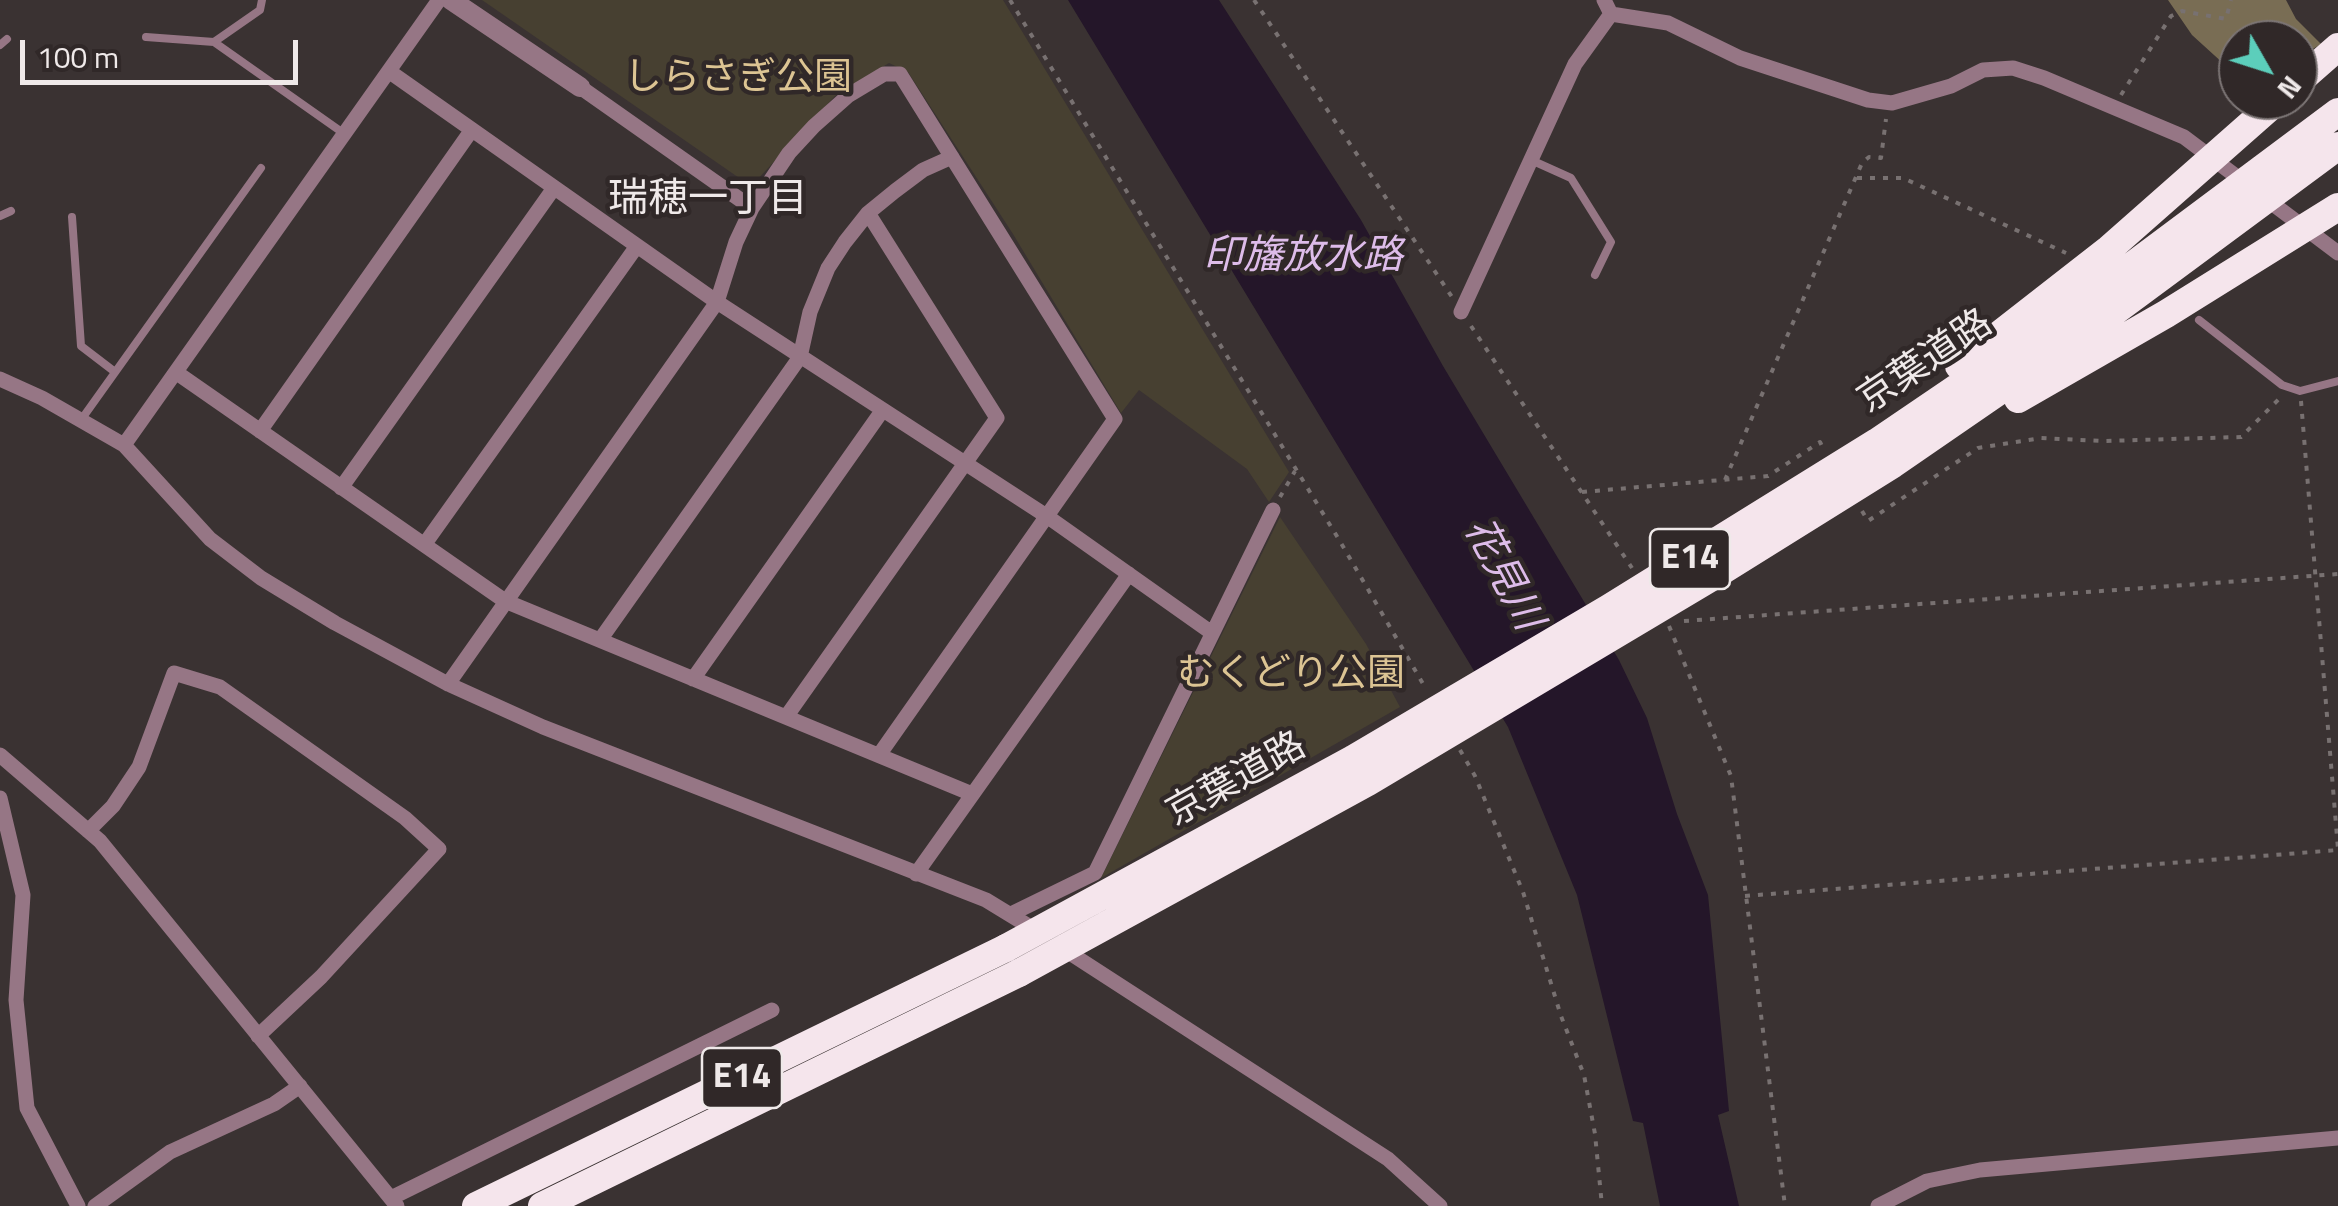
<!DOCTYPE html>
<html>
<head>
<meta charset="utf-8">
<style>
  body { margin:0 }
  #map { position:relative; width:2338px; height:1206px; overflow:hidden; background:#3a3232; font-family:"Titillium Web",sans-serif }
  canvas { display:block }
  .north { position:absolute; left:2218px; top:20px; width:100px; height:100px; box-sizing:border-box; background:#302828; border:2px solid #7c7575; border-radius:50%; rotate:129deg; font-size:28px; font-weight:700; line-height:40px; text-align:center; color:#efe9e9 }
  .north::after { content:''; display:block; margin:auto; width:35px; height:45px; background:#5ccebb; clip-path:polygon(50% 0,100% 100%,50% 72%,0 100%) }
  .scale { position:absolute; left:20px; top:40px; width:278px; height:45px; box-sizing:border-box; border:5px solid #efe9e9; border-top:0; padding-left:12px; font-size:30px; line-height:35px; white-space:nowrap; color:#efe9e9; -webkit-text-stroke:8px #302828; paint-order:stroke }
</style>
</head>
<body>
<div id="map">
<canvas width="2338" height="1206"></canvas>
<div class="north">N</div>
<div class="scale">100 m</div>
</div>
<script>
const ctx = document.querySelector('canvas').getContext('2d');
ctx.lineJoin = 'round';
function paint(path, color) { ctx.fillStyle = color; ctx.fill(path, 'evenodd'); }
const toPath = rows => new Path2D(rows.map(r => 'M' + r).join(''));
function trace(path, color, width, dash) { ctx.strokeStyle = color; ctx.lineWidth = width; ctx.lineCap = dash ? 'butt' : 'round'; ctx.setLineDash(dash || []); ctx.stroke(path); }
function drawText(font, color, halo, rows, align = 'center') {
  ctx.font = font + ' "Titillium Web","Noto Sans JP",sans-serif'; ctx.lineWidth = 9; ctx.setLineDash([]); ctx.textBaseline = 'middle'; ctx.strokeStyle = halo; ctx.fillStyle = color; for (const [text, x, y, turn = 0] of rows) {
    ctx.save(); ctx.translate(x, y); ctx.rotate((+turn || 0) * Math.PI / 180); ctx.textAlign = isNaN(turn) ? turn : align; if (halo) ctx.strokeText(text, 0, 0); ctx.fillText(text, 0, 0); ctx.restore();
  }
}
paint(toPath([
  [482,0,1003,0,1289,472,1269,502,1247,469,1139,390,1121,413,1013,234,908,72,889,63,835,96,756,181,745,182],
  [1280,517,1366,644,1400,707,1101,878]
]), '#474031');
paint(toPath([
  [2168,0,2286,0,2296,19,2321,44,2298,58,2298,40,2238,40,2238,71,2225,65,2192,35]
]), '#796d54');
paint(toPath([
  [1068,0,1219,0,1361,220,1443,366,1619,660,1647,718,1677,814,1708,895,1729,1111,1718,1115,1739,1206,1660,1206,1643,1123,1633,1121,1577,895,1508,727]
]), '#241629');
trace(toPath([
  [1010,0,1341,543,1426,689],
  [1254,0,1452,297],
  [2121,95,2171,16,2182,11,2226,19,2231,0],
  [1857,178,1903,178,2066,253],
  [1471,326,1632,568],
  [2301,401,2338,849],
  [1725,480,1862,163,1869,157,1881,158,1886,119],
  [1582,492,1768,476,1820,442,1823,448],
  [1280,497,1295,471],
  [1862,511,1868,521,1978,448,2041,438,2103,441,2241,437,2279,399],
  [1684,621,2338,574],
  [1669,626,1731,776,1785,1206],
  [1460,750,1475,776,1523,892,1561,1016,1584,1075,1595,1134,1602,1206],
  [1745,896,2338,850]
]), '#787171', 4, [5, 8]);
trace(toPath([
  [146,37,214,42,346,135],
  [214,42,260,10,262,0],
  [0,45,7,39],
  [1531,160,1571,178,1611,242,1595,275],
  [0,216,11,211],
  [72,217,81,346,115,372],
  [2199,320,2282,385,2300,391,2338,381],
  [81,420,261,168]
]), '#967685', 8);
trace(toPath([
  [1604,0,1611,14,1668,23,1740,58,1868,100,1892,103,1951,86,1983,70,2013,68,2044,78,2184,137,2338,253],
  [390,72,717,302,1048,517,1212,633],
  [580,87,752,208],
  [1461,312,1575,64,1611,14],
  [177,373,505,601,972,794],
  [0,379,42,398,124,445,210,539,261,578,335,623,448,684,543,727,986,900,1040,933],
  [260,431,471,131],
  [124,445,439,0],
  [341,488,554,188],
  [424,545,637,246],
  [600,640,800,357,810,312,828,268,845,242,868,213,895,191,923,170,952,157],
  [693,679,882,411],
  [448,684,717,302,736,242,752,208,789,153,814,126,849,95,884,74,900,74,1115,419,879,755],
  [786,717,997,418,868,213],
  [0,755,100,841,397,1206],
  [0,798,23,895,16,1000,27,1108,78,1206],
  [88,831,113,806,139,767,174,673,220,687,405,818,439,849,321,977,258,1036],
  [916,874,1129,574],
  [1013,913,1095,873,1273,510],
  [1059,946,1388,1159,1440,1206],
  [391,1198,772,1010],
  [95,1206,170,1152,274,1104,300,1086],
  [1878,1206,1927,1181,1980,1170,2338,1138]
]), '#967685', 15);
trace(toPath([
  [451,0,580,87]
]), '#967685', 20);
trace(toPath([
  [2298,82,2338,47],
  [476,1206,1006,948],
  [542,1206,1019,973]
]), '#f5e5ec', 28);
trace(toPath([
  [1959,366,2109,249,2278,100],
  [2018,399,2166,314,2338,207],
  [1006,948,1353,759,1609,608,1877,442,2089,298,2338,112],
  [1019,973,1368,782,1712,577,1893,464,2111,314,2338,146]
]), '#f5e5ec', 28);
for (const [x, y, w] of [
  [1690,559,80],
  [742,1078,80]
]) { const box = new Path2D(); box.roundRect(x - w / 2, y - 30, w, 60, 8); ctx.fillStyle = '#302828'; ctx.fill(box); trace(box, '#efe9e9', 2.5); }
drawText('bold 35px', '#efe9e9', null, [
  ["E14",1690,559],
  ["E14",742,1078]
]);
drawText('38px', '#dcc493', '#302828', [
  ["しらさぎ公園",738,80],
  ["むくどり公園",1291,676]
]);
drawText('38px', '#efe9e9', '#302828', [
  ["京葉道路",1926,363,-34],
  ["京葉道路",1237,781,-29]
]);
drawText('40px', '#efe9e9', '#302828', [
  ["瑞穂一丁目",708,201]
]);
drawText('italic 40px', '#ddbce9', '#302828', [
  ["印旛放水路",1303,258],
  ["花見川",1501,575,62]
]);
</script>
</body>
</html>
